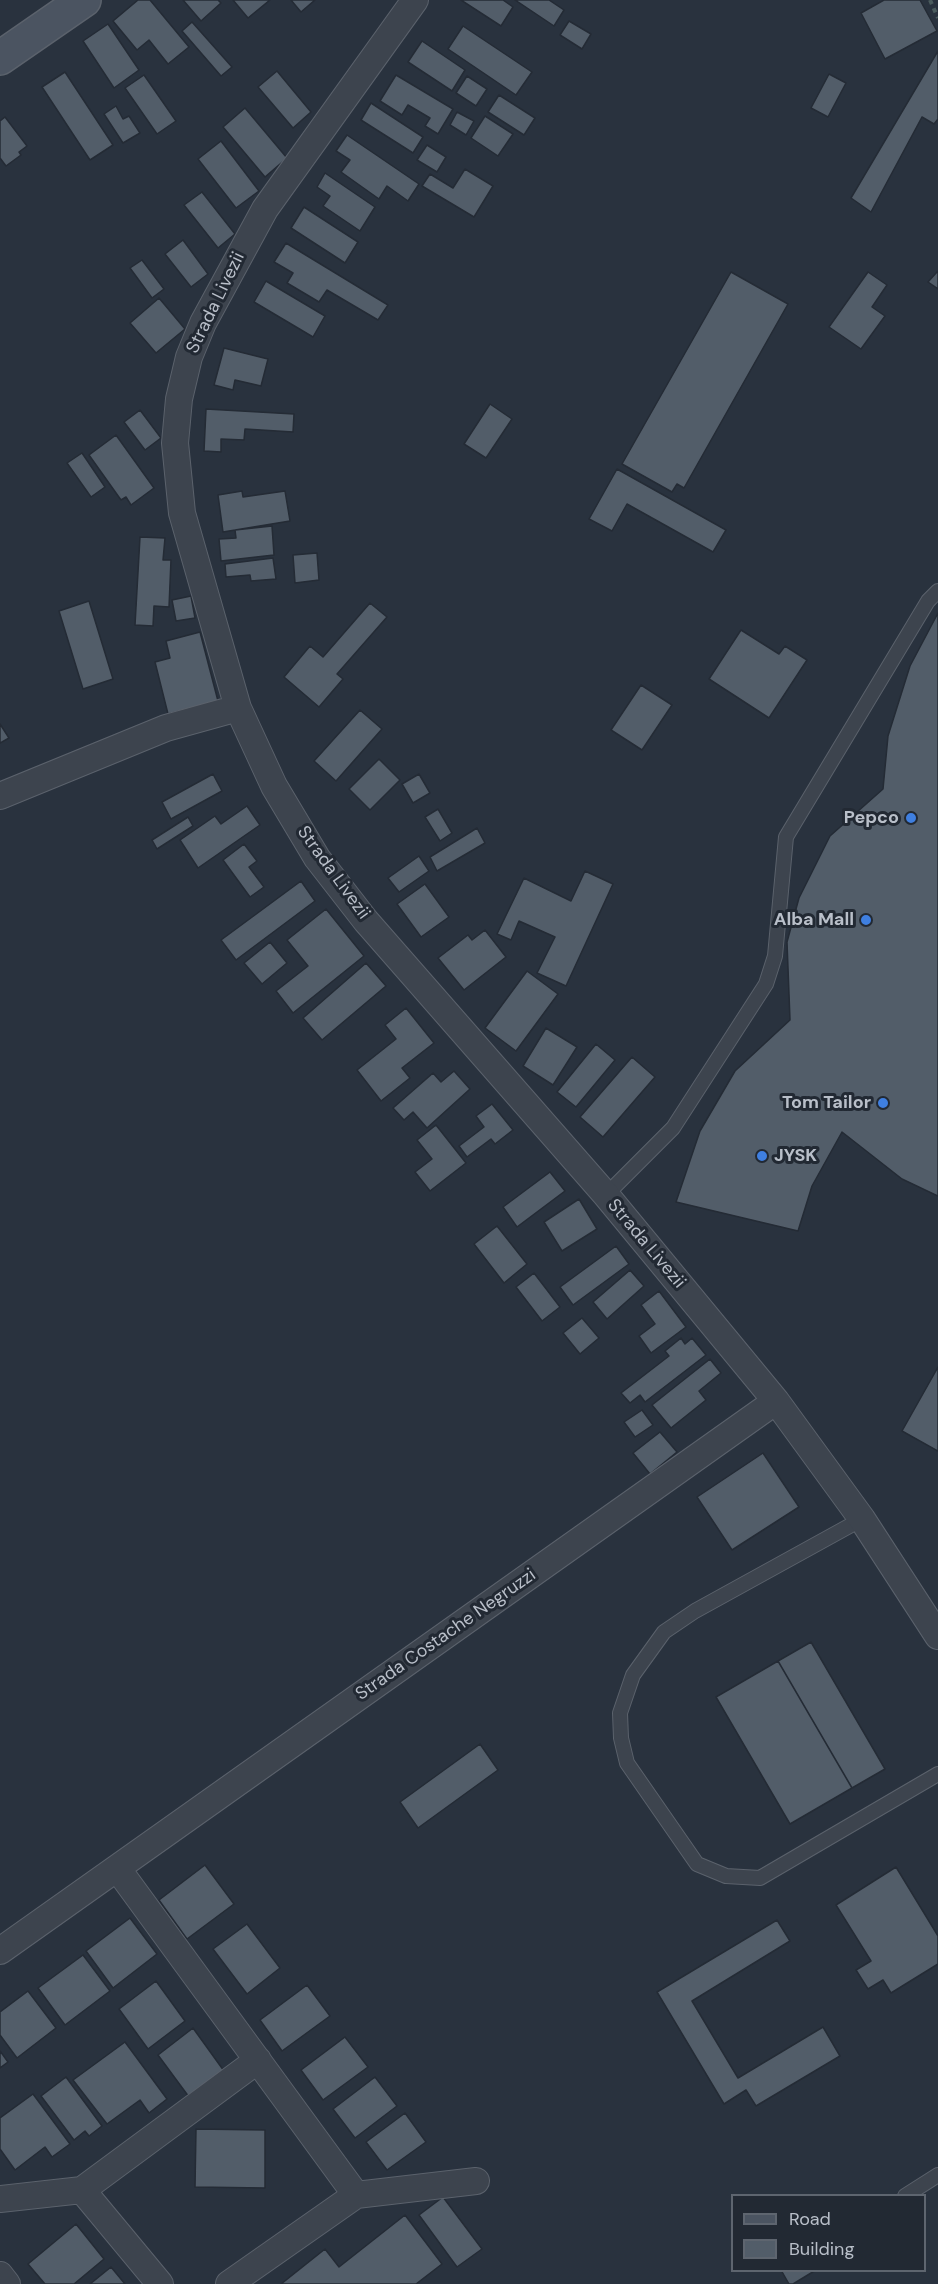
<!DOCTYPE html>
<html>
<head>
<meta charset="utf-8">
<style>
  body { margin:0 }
  #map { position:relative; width:938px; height:2284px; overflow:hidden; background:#29323e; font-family:"DM Sans",sans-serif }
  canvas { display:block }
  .legend { position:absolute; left:731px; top:2194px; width:195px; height:78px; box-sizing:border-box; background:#222933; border:2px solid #5e656f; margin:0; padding:8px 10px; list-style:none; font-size:18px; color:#b9bfc9 }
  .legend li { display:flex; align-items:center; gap:12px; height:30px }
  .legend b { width:30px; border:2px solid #5e656f }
</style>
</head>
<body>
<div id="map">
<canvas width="938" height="2284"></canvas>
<ul class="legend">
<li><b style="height:8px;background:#4b5461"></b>Road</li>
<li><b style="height:16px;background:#525d69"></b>Building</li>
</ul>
</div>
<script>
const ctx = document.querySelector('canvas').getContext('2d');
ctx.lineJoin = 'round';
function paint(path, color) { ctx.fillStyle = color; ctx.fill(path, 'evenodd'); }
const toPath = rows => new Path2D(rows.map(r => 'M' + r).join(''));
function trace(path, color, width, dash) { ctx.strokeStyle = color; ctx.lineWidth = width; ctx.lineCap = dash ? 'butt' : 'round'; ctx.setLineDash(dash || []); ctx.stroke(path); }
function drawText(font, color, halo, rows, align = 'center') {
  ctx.font = font + ' "DM Sans",sans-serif'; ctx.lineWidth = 6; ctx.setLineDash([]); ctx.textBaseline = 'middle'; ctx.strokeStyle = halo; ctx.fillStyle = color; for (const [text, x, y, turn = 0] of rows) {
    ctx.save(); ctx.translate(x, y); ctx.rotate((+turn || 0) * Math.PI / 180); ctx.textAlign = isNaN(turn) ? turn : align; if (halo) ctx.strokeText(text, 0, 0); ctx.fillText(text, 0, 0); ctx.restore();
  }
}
const building = toPath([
  [138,0,150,0,189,47,168,64,149,40,137,50,113,21,138,0],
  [183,0,218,0,221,3,201,21,183,0],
  [233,0,270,0,248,18,233,0],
  [291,0,315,0,301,12,291,0],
  [461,0,503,0,513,7,501,26,461,0],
  [515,0,549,0,564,10,554,26,515,0],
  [884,0,920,0,937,31,885,59,861,13,884,0],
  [569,21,591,34,582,49,560,35,569,21],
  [192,22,232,67,221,76,182,31,192,22],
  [108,24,139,70,114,88,83,41,108,24],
  [463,26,532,72,516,95,448,49,463,26],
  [422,41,465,70,452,91,408,62,422,41],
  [938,51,938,119,934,124,922,117,871,212,851,198,938,51],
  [277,71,311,112,293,128,258,87,277,71],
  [65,72,113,145,90,160,42,87,65,72],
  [829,74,846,83,828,117,811,108,829,74],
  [144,75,176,121,157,134,125,88,144,75],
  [396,75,453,109,438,134,425,126,430,118,408,105,402,115,380,101,396,75],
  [467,76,487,89,476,106,456,93,467,76],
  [499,95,535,118,524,135,488,112,499,95],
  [371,103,423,137,413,153,361,120,371,103],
  [116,106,123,119,129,116,140,133,123,143,104,114,116,106],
  [245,108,287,158,265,177,223,127,245,108],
  [457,112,474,121,466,135,450,125,457,112],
  [485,116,513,134,498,156,471,138,485,116],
  [5,117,27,146,19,152,21,155,6,166,0,158,0,121,5,117],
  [347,135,419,184,408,201,387,186,379,199,341,172,350,160,336,151,347,135],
  [221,141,259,191,236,208,198,159,221,141],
  [427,145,446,157,437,172,417,160,427,145],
  [465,169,493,186,474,217,422,186,430,174,453,188,465,169],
  [325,173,375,207,360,231,323,206,330,196,317,187,325,173],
  [202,192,235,234,218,248,184,205,202,192],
  [304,207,358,242,345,263,291,228,304,207],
  [183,240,208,274,191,287,165,254,183,240],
  [286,243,388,305,378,320,327,290,319,302,287,283,293,273,274,262,286,243],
  [142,260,164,289,152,298,130,268,142,260],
  [938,271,938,289,928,282,938,271],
  [731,272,788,304,684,488,677,484,672,492,622,464,731,272],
  [868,272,887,285,872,307,885,316,861,349,829,327,868,272],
  [266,281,325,316,313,337,254,302,266,281],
  [159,298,185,329,156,353,130,323,159,298],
  [224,348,268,359,261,386,235,380,233,390,214,385,224,348],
  [490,404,512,419,486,458,464,444,490,404],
  [206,409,294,414,293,432,245,429,244,440,221,439,221,452,204,451,206,409],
  [140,410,161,438,145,450,124,422,140,410],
  [116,435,154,488,131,505,126,497,121,500,89,455,116,435],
  [82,453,105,487,91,497,67,463,82,453],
  [617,469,726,530,713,552,627,504,612,531,589,519,617,469],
  [242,491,243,497,285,491,290,521,223,532,218,495,242,491],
  [272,526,274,555,221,561,219,539,236,538,235,530,272,526],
  [140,537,165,538,163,560,171,560,169,607,154,606,153,626,135,625,140,537],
  [317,553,319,580,295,583,293,555,317,553],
  [273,558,276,579,251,581,250,575,226,577,225,564,273,558],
  [191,596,195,618,176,621,172,600,191,596],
  [89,601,113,679,83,689,59,611,89,601],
  [370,603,387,617,337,674,343,679,319,707,284,677,310,646,323,657,370,603],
  [938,613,938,1196,902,1179,842,1132,812,1186,798,1231,676,1202,700,1131,735,1071,790,1020,787,942,799,898,830,836,883,789,888,736,910,666,938,613],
  [741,630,779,654,785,646,807,660,769,718,709,679,741,630],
  [200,632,218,701,168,714,155,662,170,658,166,641,200,632],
  [641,685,672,705,642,750,611,730,641,685],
  [360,710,382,729,336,781,314,761,360,710],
  [0,724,9,738,0,743,0,724],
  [379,759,400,780,370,810,349,789,379,759],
  [213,774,222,791,171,819,162,802,213,774],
  [419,774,430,793,413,803,402,784,419,774],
  [247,806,260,825,198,868,180,840,215,816,221,824,247,806],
  [438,809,452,833,440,841,425,817,438,809],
  [188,817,193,826,157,849,152,840,188,817],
  [477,828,485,843,437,871,430,857,477,828],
  [244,844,257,861,249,867,264,887,250,897,223,860,244,844],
  [419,856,429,871,399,892,388,878,419,856],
  [585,871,613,884,566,986,537,973,555,937,519,921,511,940,497,934,524,878,571,901,585,871],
  [301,881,315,901,236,960,221,940,301,881],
  [425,884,449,917,421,937,397,904,425,884],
  [326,909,364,956,293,1013,276,991,308,966,287,940,326,909],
  [485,930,506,957,464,990,438,958,468,935,472,940,485,930],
  [270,942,287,963,262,984,244,963,270,942],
  [366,963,386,986,322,1040,303,1018,366,963],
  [527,971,558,994,516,1051,485,1028,527,971],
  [406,1008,434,1043,402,1068,410,1078,381,1101,357,1070,396,1039,385,1025,406,1008],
  [546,1028,577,1047,553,1085,523,1066,546,1028],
  [596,1044,615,1060,576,1107,557,1092,596,1044],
  [632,1057,655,1077,603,1137,580,1117,632,1057],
  [454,1071,470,1089,427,1128,413,1112,404,1120,393,1108,433,1073,441,1082,454,1071],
  [492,1104,513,1130,495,1144,491,1139,467,1157,459,1146,484,1127,476,1116,492,1104],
  [436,1125,466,1163,430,1191,415,1172,432,1159,417,1140,436,1125],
  [550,1172,565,1191,517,1227,503,1207,550,1172],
  [579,1199,597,1229,562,1251,544,1222,579,1199],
  [497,1226,527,1264,504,1283,474,1244,497,1226],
  [616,1246,629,1264,573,1305,560,1287,616,1246],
  [630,1270,644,1286,607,1319,593,1302,630,1270],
  [534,1273,560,1307,542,1321,516,1287,534,1273],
  [659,1291,686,1327,651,1353,639,1336,655,1324,641,1305,659,1291],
  [582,1318,599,1338,580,1354,563,1333,582,1318],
  [681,1338,685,1344,692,1338,706,1355,645,1402,640,1395,630,1403,621,1393,669,1356,665,1351,681,1338],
  [710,1359,721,1373,699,1391,706,1400,671,1428,652,1405,710,1359],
  [938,1367,938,1451,902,1431,938,1367],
  [642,1410,653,1425,635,1437,624,1422,642,1410],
  [660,1432,677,1452,650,1474,633,1453,660,1432],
  [763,1453,799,1507,732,1550,697,1497,763,1453],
  [811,1642,885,1769,852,1788,778,1661,811,1642],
  [778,1661,852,1788,790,1824,716,1697,778,1661],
  [480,1744,498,1770,418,1828,400,1802,480,1744],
  [205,1865,234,1904,187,1939,159,1900,205,1865],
  [896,1867,938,1936,938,1964,891,1993,883,1980,868,1989,856,1970,871,1961,836,1905,896,1867],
  [130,1918,157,1954,113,1988,86,1951,130,1918],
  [777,1920,790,1941,692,2001,738,2078,823,2027,840,2056,756,2106,746,2090,724,2104,657,1992,777,1920],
  [247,1924,280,1968,247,1994,213,1949,247,1924],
  [83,1955,110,1991,65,2025,38,1988,83,1955],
  [156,1981,185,2021,148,2049,119,2009,156,1981],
  [307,1985,330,2016,282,2051,260,2020,307,1985],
  [28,1991,56,2028,17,2058,0,2035,0,2012,28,1991],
  [193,2028,224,2071,189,2097,158,2055,193,2028],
  [345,2037,368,2067,323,2100,301,2070,345,2037],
  [125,2042,167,2099,149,2113,140,2100,107,2124,73,2080,125,2042],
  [0,2051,8,2062,0,2068,0,2051],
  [66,2077,102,2126,89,2136,85,2131,74,2140,41,2096,66,2077],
  [375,2077,397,2106,355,2138,333,2109,375,2077],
  [33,2094,70,2144,52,2157,45,2147,15,2170,0,2149,0,2118,33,2094],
  [405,2113,426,2142,387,2170,366,2142,405,2113],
  [196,2129,265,2130,265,2188,195,2187,196,2129],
  [443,2197,482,2249,457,2267,419,2215,443,2197],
  [405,2215,442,2264,416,2284,281,2284,325,2249,339,2267,405,2215],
  [76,2224,104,2259,74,2284,45,2284,28,2264,76,2224],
  [111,2267,125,2284,90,2284,111,2267],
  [781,2270,816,2270,793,2284,789,2284,781,2270]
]);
paint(building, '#525d69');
trace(building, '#242b35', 1.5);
const lane = toPath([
  [606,1195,673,1128,766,984,775,956,786,837,928,601,938,591],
  [862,1519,695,1611,664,1632,633,1675,620,1713,621,1738,627,1763,697,1864,726,1876,760,1878,938,1774],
  [905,2196,938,2175]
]);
const street = toPath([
  [415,0,265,209,203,323,189,357,179,399,175,443,182,513,238,708,274,786,317,858,366,921,606,1195,776,1401,862,1519,938,1636],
  [0,796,166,728,238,708],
  [117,1868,356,2195],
  [0,1951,776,1401],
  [82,2190,258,2060],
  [0,2199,82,2190,160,2284],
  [0,2275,7,2284],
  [229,2284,356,2195,476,2181]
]);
const secondary = toPath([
  [0,58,84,0]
]);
trace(lane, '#5b626c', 16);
trace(street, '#5b626c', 28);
trace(secondary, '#5b626c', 36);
trace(toPath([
  [930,0,938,18]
]), '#4b5c5e', 4, [4.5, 4.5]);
trace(lane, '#3d444e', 14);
trace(street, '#3d444e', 26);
trace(secondary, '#4b5461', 33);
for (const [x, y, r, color] of [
  [911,818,6,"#3f7fe0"],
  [866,920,6,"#3f7fe0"],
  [883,1103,6,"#3f7fe0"],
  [762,1156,6,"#3f7fe0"]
]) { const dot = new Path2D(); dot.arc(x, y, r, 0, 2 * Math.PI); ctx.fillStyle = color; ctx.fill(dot); trace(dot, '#222933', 2); }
drawText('18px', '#b9bfc9', '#222933', [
  ["Strada Livezii",216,303,-64],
  ["Strada Livezii",333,873,54],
  ["Strada Livezii",646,1244,50],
  ["Strada Costache Negruzzi",446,1635,-35]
]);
drawText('bold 18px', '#b9bfc9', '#222933', [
  ["Pepco",899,818],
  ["Alba Mall",854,920],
  ["Tom Tailor",871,1103],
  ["JYSK",774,1156,"left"]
], 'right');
</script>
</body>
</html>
